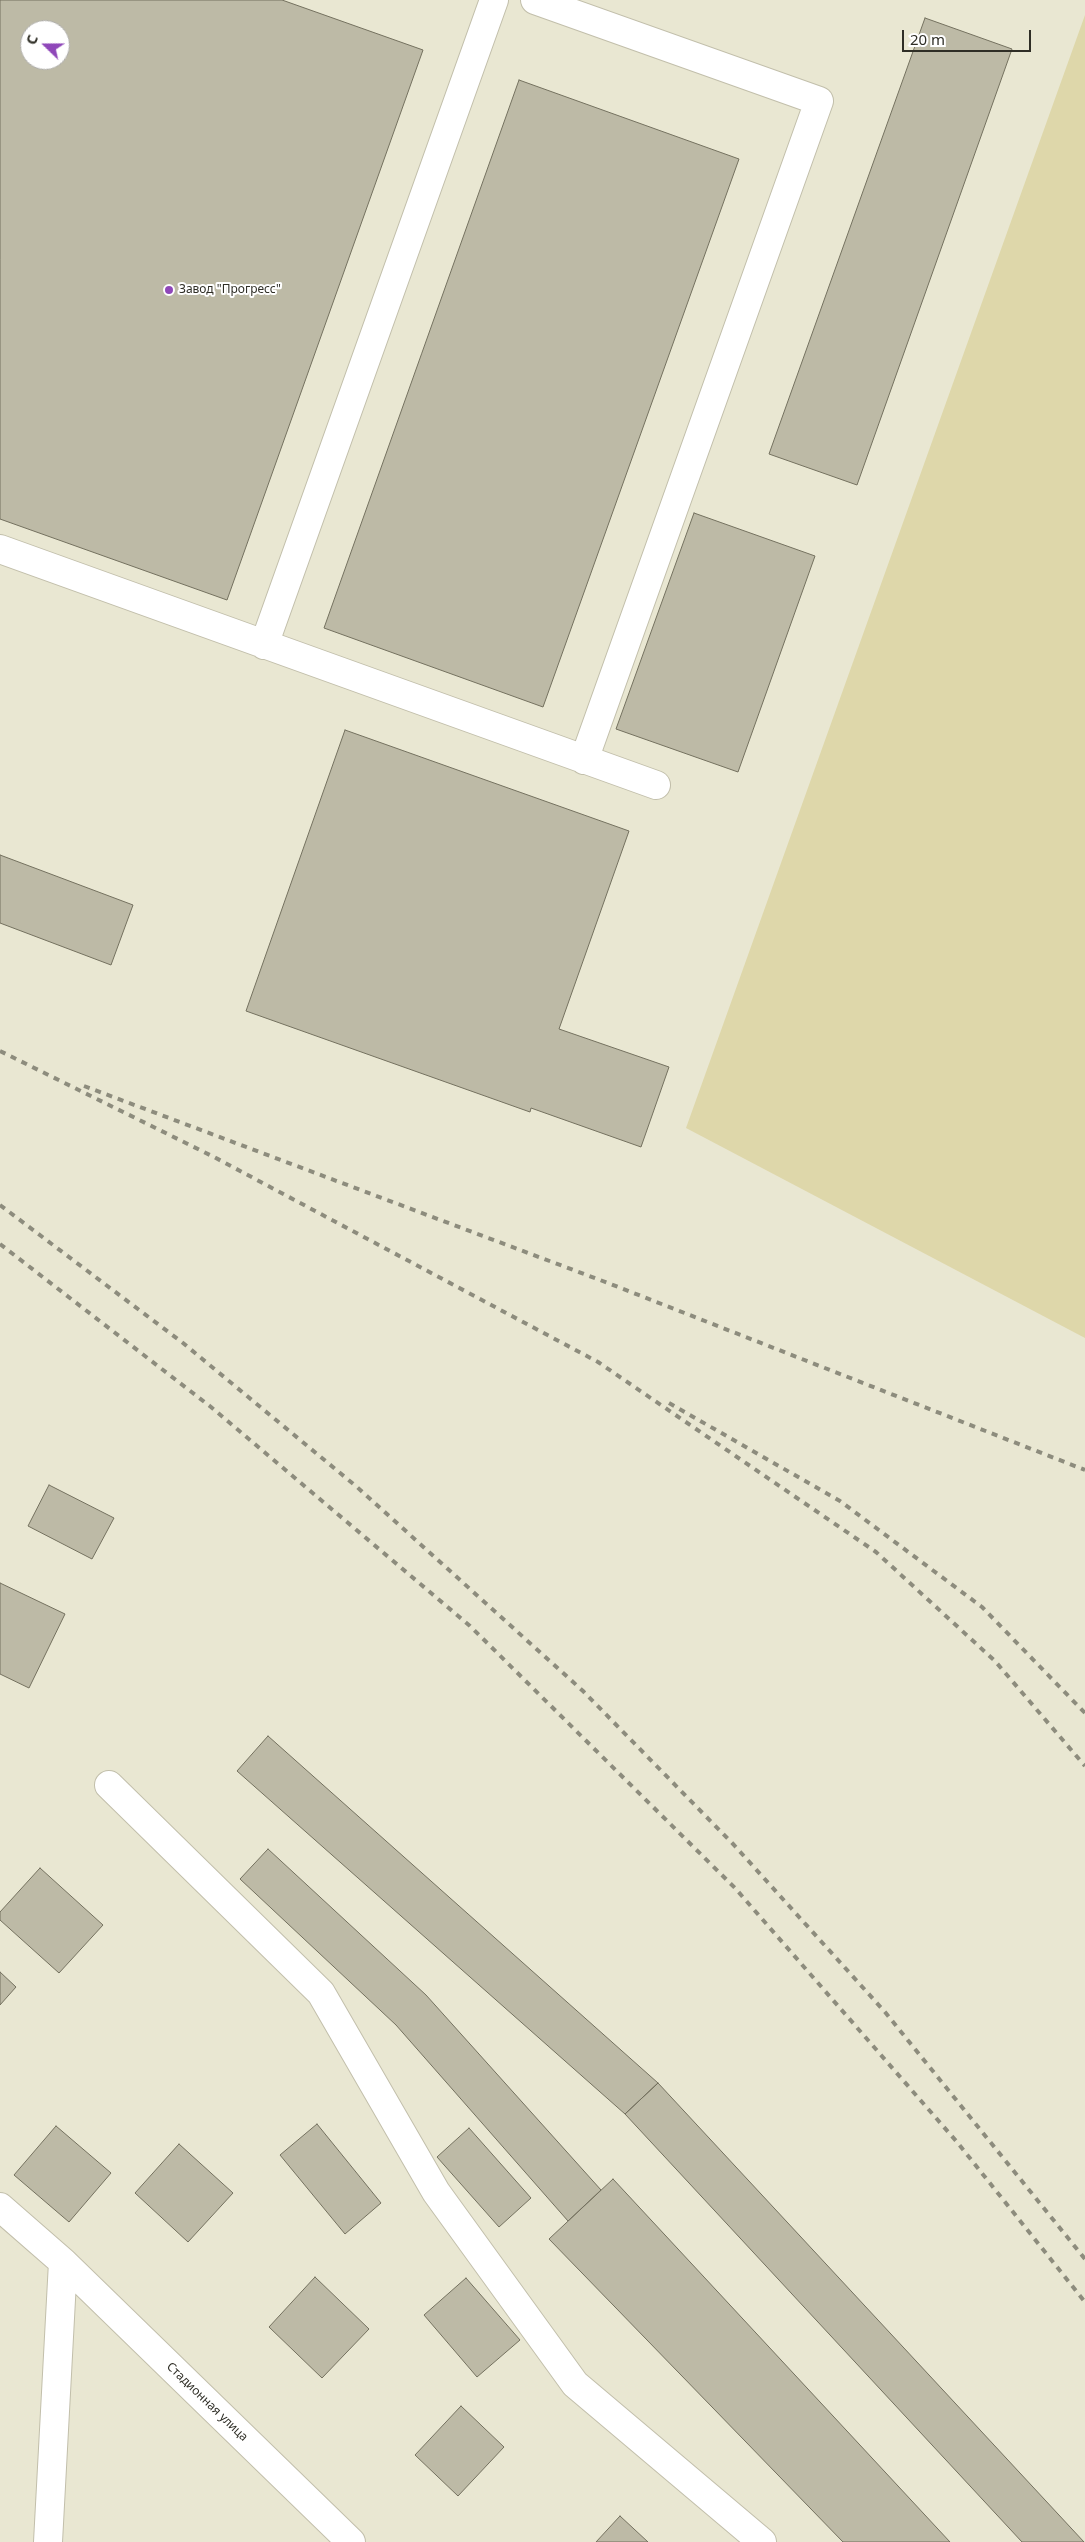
<!DOCTYPE html>
<html>
<head>
<meta charset="utf-8">
<style>
  body { margin:0 }
  #map { position:relative; width:1085px; height:2542px; overflow:hidden; background:#e9e7d2; font-family:"Noto Sans",sans-serif }
  canvas { display:block }
  .north { position:absolute; left:20px; top:20px; width:50px; height:50px; box-sizing:border-box; background:#fff; border:1px solid #acaba8; border-radius:50%; rotate:292deg; font-size:14px; font-weight:700; line-height:20px; text-align:center; color:#2f2e26 }
  .north::after { content:''; display:block; margin:auto; width:18px; height:22px; background:#8f47b9; clip-path:polygon(50% 0,100% 100%,50% 72%,0 100%) }
  .scale { position:absolute; left:902px; top:30px; width:129px; height:22px; box-sizing:border-box; border:2px solid #2f2e26; border-top:0; padding-left:6px; font-size:15px; line-height:18px; white-space:nowrap; color:#2f2e26; -webkit-text-stroke:4px #fff; paint-order:stroke }
</style>
</head>
<body>
<div id="map">
<canvas width="1085" height="2542"></canvas>
<div class="north">С</div>
<div class="scale">20 m</div>
</div>
<script>
const ctx = document.querySelector('canvas').getContext('2d');
ctx.lineJoin = 'round';
function paint(path, color) { ctx.fillStyle = color; ctx.fill(path, 'evenodd'); }
const toPath = rows => new Path2D(rows.map(r => 'M' + r).join(''));
function trace(path, color, width, dash) { ctx.strokeStyle = color; ctx.lineWidth = width; ctx.lineCap = dash ? 'butt' : 'round'; ctx.setLineDash(dash || []); ctx.stroke(path); }
function drawText(font, color, halo, rows, align = 'center') {
  ctx.font = font + ' "Noto Sans",sans-serif'; ctx.lineWidth = 4; ctx.setLineDash([]); ctx.textBaseline = 'middle'; ctx.strokeStyle = halo; ctx.fillStyle = color; for (const [text, x, y, turn = 0] of rows) {
    ctx.save(); ctx.translate(x, y); ctx.rotate((+turn || 0) * Math.PI / 180); ctx.textAlign = isNaN(turn) ? turn : align; if (halo) ctx.strokeText(text, 0, 0); ctx.fillText(text, 0, 0); ctx.restore();
  }
}
paint(toPath([
  [1085,15,1085,1338,686,1128]
]), '#ded7aa');
const building = toPath([
  [0,0,282,0,423,50,227,600,0,519,0,0],
  [30,30,60,30,60,60,30,60,30,30],
  [925,18,1012,49,857,485,769,454,925,18],
  [519,80,739,159,543,707,324,628,519,80],
  [694,513,815,556,738,772,616,729,694,513],
  [345,730,629,831,559,1029,669,1067,641,1147,531,1108,530,1112,246,1011,345,730],
  [0,855,133,905,111,965,0,923,0,855],
  [49,1485,114,1518,92,1559,28,1526,49,1485],
  [0,1583,65,1614,29,1688,0,1674,0,1583],
  [268,1736,658,2083,625,2114,237,1771,268,1736],
  [268,1849,426,1995,601,2190,568,2221,396,2025,240,1879,268,1849],
  [40,1868,103,1925,59,1973,0,1920,0,1912,40,1868],
  [0,1972,16,1987,0,2005,0,1972],
  [658,2083,1084,2542,1022,2542,625,2114,658,2083],
  [317,2124,381,2203,345,2234,280,2155,317,2124],
  [56,2126,111,2173,69,2222,14,2175,56,2126],
  [469,2128,531,2198,499,2227,437,2157,469,2128],
  [179,2144,233,2193,188,2242,135,2193,179,2144],
  [613,2179,950,2542,843,2542,549,2239,613,2179],
  [315,2277,369,2329,322,2378,269,2327,315,2277],
  [466,2278,520,2340,477,2377,424,2315,466,2278],
  [461,2406,504,2447,458,2496,415,2455,461,2406],
  [620,2516,648,2542,596,2542,620,2516]
]);
paint(building, '#bdbaa6');
trace(building, '#74715f', 1);
const minor = toPath([
  [535,0,819,101,584,760],
  [0,549,656,785],
  [264,645,494,0],
  [109,1785,321,1993,436,2192,575,2384,762,2542],
  [0,2207,63,2262,351,2542],
  [48,2542,63,2262]
]);
trace(minor, '#c2bfab', 30);
trace(minor, '#fff', 28);
trace(toPath([
  [0,1051,214,1157,598,1362,876,1552,995,1661,1085,1766],
  [84,1086,608,1283,1085,1470],
  [0,1205,183,1343,357,1487,583,1691,734,1845,885,2012,1085,2259],
  [0,1244,211,1407,470,1626,735,1888,957,2142,1085,2302],
  [669,1403,840,1501,982,1607,1085,1713]
]), '#8d8c7d', 4, [6, 6]);
for (const [x, y, r, color] of [
  [169,290,5,"#8f47b9"]
]) { const dot = new Path2D(); dot.arc(x, y, r, 0, 2 * Math.PI); ctx.fillStyle = color; ctx.fill(dot); trace(dot, '#fff', 2); }
drawText('12px', '#2f2e26', '#fff', [
  ["Завод \"Прогресс\"",179,290]
], 'left');
drawText('12px', '#2f2e26', '#fff', [
  ["Стадионная улица",207,2402,44]
]);
</script>
</body>
</html>
